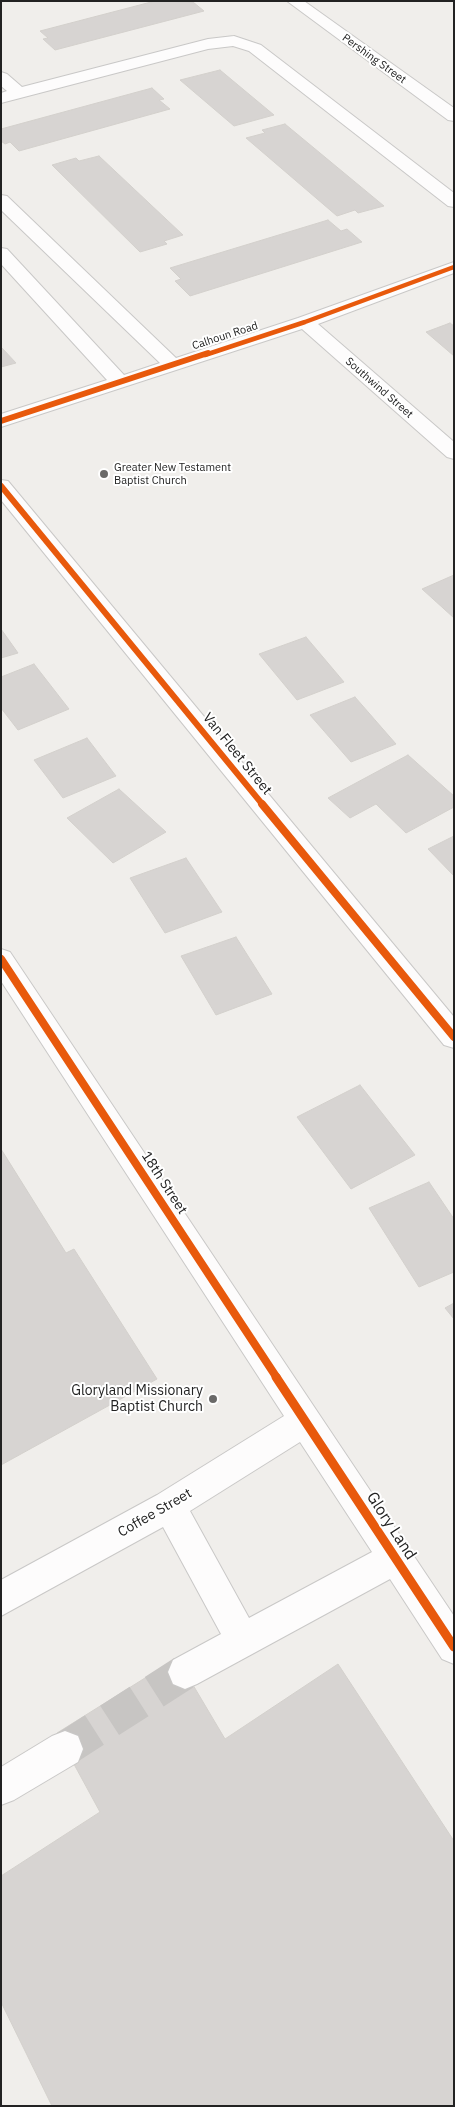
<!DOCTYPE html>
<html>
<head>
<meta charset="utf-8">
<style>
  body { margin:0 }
  #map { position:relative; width:455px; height:2107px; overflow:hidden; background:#f0eeeb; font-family:"IBM Plex Sans",sans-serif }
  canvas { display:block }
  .frame { position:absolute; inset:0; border:2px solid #222; pointer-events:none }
</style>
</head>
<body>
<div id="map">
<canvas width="455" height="2107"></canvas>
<div class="frame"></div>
</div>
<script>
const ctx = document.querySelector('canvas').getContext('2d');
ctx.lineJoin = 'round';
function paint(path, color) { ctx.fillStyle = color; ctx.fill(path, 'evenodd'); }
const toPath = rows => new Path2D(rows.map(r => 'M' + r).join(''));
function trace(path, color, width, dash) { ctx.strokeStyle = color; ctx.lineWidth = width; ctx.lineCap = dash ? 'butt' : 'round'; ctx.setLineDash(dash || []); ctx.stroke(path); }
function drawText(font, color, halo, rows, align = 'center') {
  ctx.font = font + ' "IBM Plex Sans",sans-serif'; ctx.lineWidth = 4; ctx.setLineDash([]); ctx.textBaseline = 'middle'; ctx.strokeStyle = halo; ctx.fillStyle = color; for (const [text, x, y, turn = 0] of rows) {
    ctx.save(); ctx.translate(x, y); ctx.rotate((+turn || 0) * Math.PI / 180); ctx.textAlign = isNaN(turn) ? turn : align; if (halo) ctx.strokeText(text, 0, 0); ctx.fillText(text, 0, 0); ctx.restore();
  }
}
const building = toPath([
  [155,1,193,2,204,11,55,50,43,39,48,38,40,31,155,1],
  [220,70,274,115,234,126,180,80,220,70],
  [152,88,164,99,159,100,170,109,19,151,10,142,5,144,1,141,1,129,152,88],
  [285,124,384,206,358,213,355,210,337,216,246,138,265,133,262,130,285,124],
  [99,156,183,235,164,241,167,244,140,252,52,165,76,158,79,161,99,156],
  [328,220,341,231,347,229,362,242,190,296,175,281,181,279,170,268,328,220],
  [450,323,454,326,454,356,426,332,450,323],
  [1,348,2,348,16,363,1,367,1,348],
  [454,575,454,618,422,589,454,575],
  [1,629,18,653,1,658,1,629],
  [306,637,344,682,297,700,259,654,306,637],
  [34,664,69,709,18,730,1,708,1,677,34,664],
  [355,697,396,744,351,762,310,715,355,697],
  [87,738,116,776,63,798,34,760,87,738],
  [408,755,454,796,454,807,406,833,376,804,350,818,328,798,408,755],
  [119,789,166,832,113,863,67,818,119,789],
  [454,836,454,876,428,849,454,836],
  [186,858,222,912,165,933,130,878,186,858],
  [236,937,272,994,216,1015,181,956,236,937],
  [360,1085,415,1155,351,1189,297,1117,360,1085],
  [1,1149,66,1253,74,1249,157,1379,1,1465,1,1149],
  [429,1182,454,1219,454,1272,419,1287,369,1208,429,1182],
  [454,1303,454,1319,445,1308,454,1303],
  [177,1658,225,1739,338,1664,454,1841,454,2106,52,2106,1,2002,1,1876,100,1812,57,1733,177,1658]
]);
paint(building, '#d7d4d2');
trace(building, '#d3d0cc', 1);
trace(toPath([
  [65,1749,185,1672]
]), '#c7c5c3', 35, [35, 18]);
const minor = toPath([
  [287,1,304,1,454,108,454,121,448,120,287,1],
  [234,36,261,45,454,193,454,207,448,206,249,51,233,46,208,49,1,103,1,93,7,91,1,86,1,72,7,74,22,87,208,39,234,36],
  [1,195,7,196,176,358,298,318,454,262,454,273,318,324,454,442,454,459,447,457,302,329,1,427,1,414,107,380,1,264,1,248,7,249,124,375,160,363,1,210,1,195],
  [1,480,8,481,454,1017,454,1048,444,1045,1,500,1,480],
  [1,949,10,952,454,1616,454,1664,442,1659,390,1579,197,1684,185,1689,173,1684,168,1672,173,1660,221,1634,163,1527,1,1616,1,1580,157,1495,284,1416,1,981,1,949],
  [300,1442,372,1552,249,1618,190,1511,300,1442],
  [65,1731,78,1736,83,1749,78,1762,14,1800,1,1805,1,1767,52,1736,65,1731]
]);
trace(minor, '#c9c8c7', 2);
paint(minor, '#fdfcfc');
trace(toPath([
  [205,355,305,322,454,267]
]), '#e8590c', 4.5);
trace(toPath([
  [1,421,208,353],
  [1,486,263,805]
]), '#e8590c', 6);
trace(toPath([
  [262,804,454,1037],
  [1,959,277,1378]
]), '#e8590c', 8);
trace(toPath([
  [276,1377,454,1647]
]), '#e8590c', 9);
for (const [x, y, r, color] of [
  [104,474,5,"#6a6968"],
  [213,1399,5,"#6a6968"]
]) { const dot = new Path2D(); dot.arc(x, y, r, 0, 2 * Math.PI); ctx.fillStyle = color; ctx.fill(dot); trace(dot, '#fff', 2); }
drawText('11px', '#222', '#fff', [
  ["Pershing Street",374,59,36],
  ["Calhoun Road",225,336,-18],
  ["Southwind Street",379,388,41]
]);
drawText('11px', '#222', '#fff', [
  ["Greater New Testament",114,468],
  ["Baptist Church",114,481]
], 'left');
drawText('14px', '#222', '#fff', [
  ["Van Fleet Street",237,754,51],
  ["18th Street",164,1183,57],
  ["Coffee Street",155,1513,-30]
]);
drawText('14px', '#222', '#fff', [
  ["Gloryland Missionary",203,1391],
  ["Baptist Church",203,1407]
], 'right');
drawText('16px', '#222', '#fff', [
  ["Glory Land",391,1526,57]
]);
</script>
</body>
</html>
